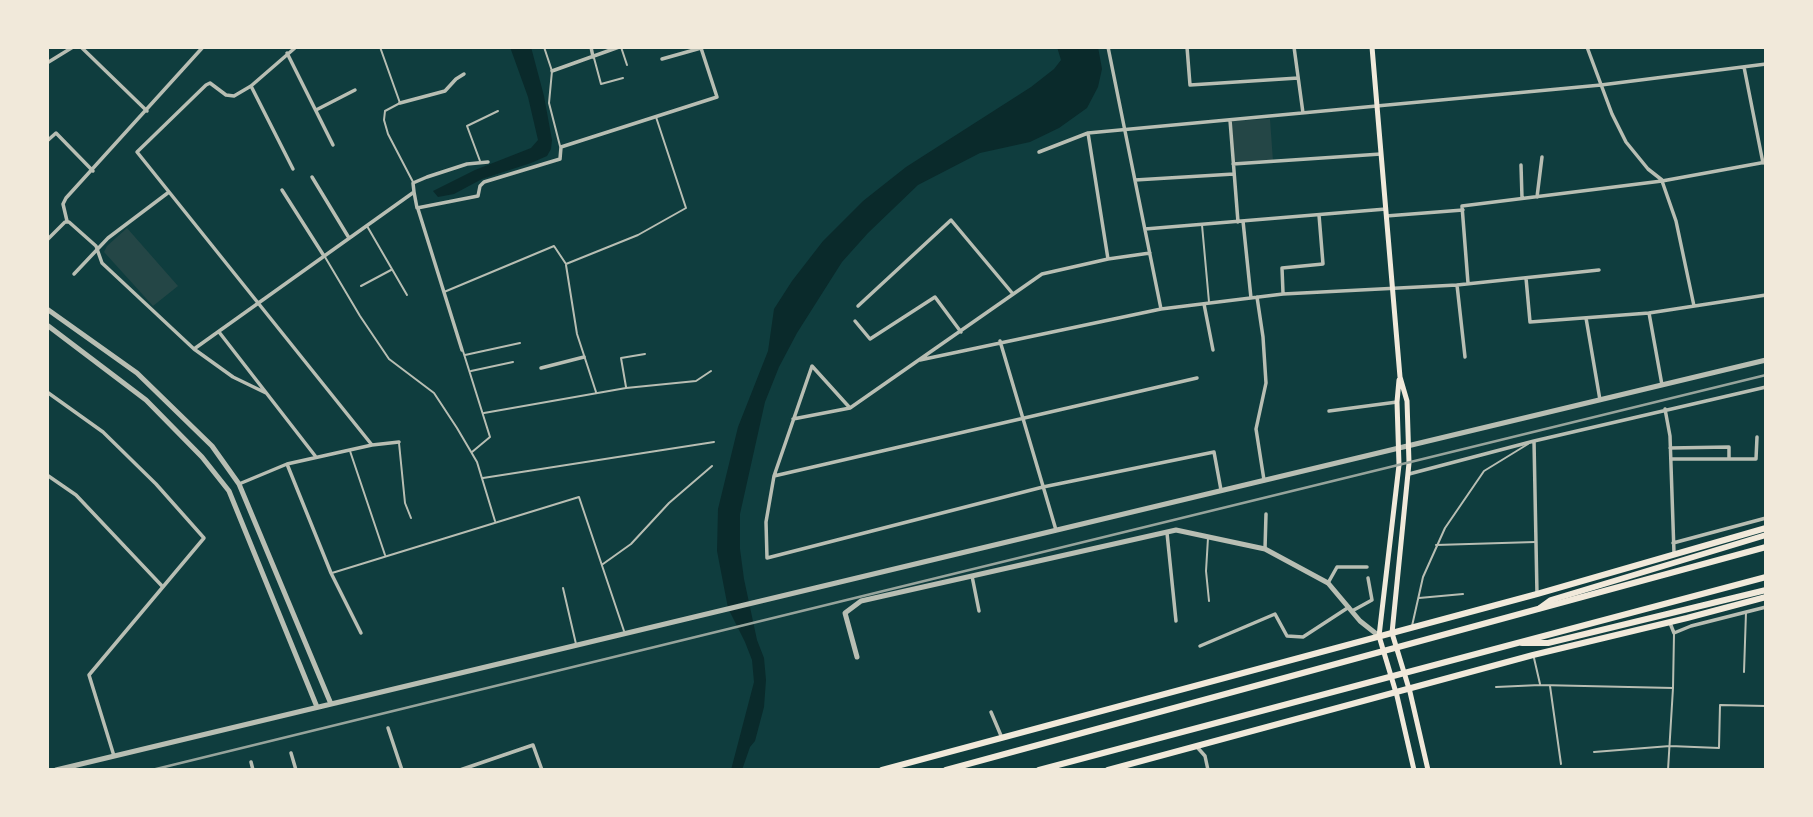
<!DOCTYPE html>
<html>
<head>
<meta charset="utf-8">
<style>
  body { margin:0 }
  #map { position:relative; width:1813px; height:817px; overflow:hidden; background:#0f3d3e; font-family:"Space Grotesk",sans-serif }
  canvas { display:block }
  .frame { position:absolute; inset:0; border:49px solid #f1e9da; pointer-events:none }
</style>
</head>
<body>
<div id="map">
<canvas width="1813" height="817"></canvas>
<div class="frame"></div>
</div>
<script>
const ctx = document.querySelector('canvas').getContext('2d');
ctx.lineJoin = 'round';
function paint(path, color) { ctx.fillStyle = color; ctx.fill(path, 'evenodd'); }
const toPath = rows => new Path2D(rows.map(r => 'M' + r).join(''));
function trace(path, color, width, dash) { ctx.strokeStyle = color; ctx.lineWidth = width; ctx.lineCap = dash ? 'butt' : 'round'; ctx.setLineDash(dash || []); ctx.stroke(path); }
paint(toPath([
  [1270,119,1273,161,1233,163,1231,121],
  [127,228,178,286,153,306,104,252,107,246]
]), '#244646');
paint(toPath([
  [510,47,531,47,544,96,552,140,551,149,547,156,531,163,482,179,454,194,438,197,433,191,475,170,531,148,538,140,528,97],
  [1057,47,1098,47,1102,69,1098,87,1087,108,1059,128,1030,142,980,153,918,185,868,233,842,262,797,333,779,367,765,402,740,514,740,549,744,579,757,640,764,658,766,680,764,707,755,741,750,747,742,770,731,770,754,682,752,660,745,642,728,608,717,551,718,509,738,427,768,351,774,309,792,281,823,241,863,201,906,167,1031,87,1054,69,1061,60]
]), '#0a2a2b');
trace(toPath([
  [380,47,400,103,385,111,384,120,388,134,413,182],
  [544,47,552,71,549,103,560,146],
  [621,47,627,65],
  [594,58,601,84,623,78],
  [480,161,467,126,498,111],
  [1202,225,1209,302],
  [367,226,407,295],
  [325,257,360,316,389,359,434,393,457,428,477,462,495,521],
  [566,265,577,334,596,392],
  [361,286,391,270],
  [444,292,554,246,566,264,638,235,686,208,656,117],
  [463,351,490,437,472,452],
  [465,355,520,343],
  [471,371,513,362],
  [626,387,621,358,645,354],
  [484,413,626,388,696,381,711,371],
  [399,443,405,503,411,518],
  [350,451,385,555],
  [483,478,714,442],
  [1208,538,1206,571,1209,601],
  [1436,545,1535,542],
  [603,564,631,544,669,503,712,466],
  [332,573,579,497,624,631],
  [563,588,576,644],
  [1419,598,1463,594],
  [1412,626,1423,577,1445,528,1484,471,1528,444],
  [1534,658,1540,684],
  [1744,672,1746,612],
  [1550,686,1561,764],
  [1496,687,1540,685,1673,688],
  [1594,752,1670,746,1719,748,1720,705,1766,706],
  [1628,770,1666,769],
  [1668,770,1673,688,1674,634]
]), '#b8beb3', 2);
trace(toPath([
  [81,47,147,111],
  [296,47,251,86,234,96,226,95,210,83,206,85,137,152,372,445],
  [591,47,593,57],
  [1108,47,1161,309],
  [1187,47,1190,85,1298,78],
  [1294,47,1303,113],
  [1587,47,1612,114,1626,142,1648,169,1662,180],
  [287,53,333,145],
  [47,63,73,47],
  [1744,67,1763,163],
  [552,71,619,47],
  [251,86,293,169],
  [400,103,445,91,456,79,464,74],
  [316,110,355,90],
  [1230,120,1238,222],
  [47,141,56,133,93,171],
  [1039,152,1088,133,1601,85,1766,64],
  [1233,164,1381,154],
  [1521,165,1522,198],
  [312,177,349,238],
  [1135,180,1234,174],
  [1662,181,1676,221,1694,306],
  [282,190,324,256],
  [414,192,413,183,427,177,467,164,488,162],
  [1537,197,1542,157],
  [418,209,462,350],
  [1386,216,1463,210],
  [67,221,63,204,66,198,203,47],
  [1243,221,1251,298],
  [1145,229,1386,209],
  [47,240,65,222,69,222,96,246,102,263,194,349,233,377,266,393],
  [1108,259,1150,253],
  [74,274,108,238,169,192],
  [1526,278,1530,322,1649,313,1766,295],
  [1468,283,1462,206,1662,181,1766,162],
  [1457,285,1465,357],
  [1283,293,1282,268,1323,264,1319,215],
  [1257,297,1263,337,1266,383,1256,429,1264,480],
  [1204,304,1213,350],
  [858,306,951,220,1013,294],
  [1649,313,1662,385],
  [1586,318,1600,400],
  [855,321,870,339,935,297,961,332],
  [219,332,316,457],
  [1000,341,1056,530],
  [194,349,414,192,417,208,478,196,480,186,484,182,560,159,561,147,717,97,701,48,662,59],
  [920,360,1161,309,1283,294,1457,285,1599,270],
  [541,368,584,357],
  [47,392,103,432,156,484,204,538,89,675,114,756],
  [850,408,812,366,774,476,766,522,767,558,1043,487,1214,452,1221,490],
  [1665,409,1670,436,1674,553],
  [1329,411,1397,402],
  [793,419,850,408,1042,274,1108,259,1088,133],
  [1534,441,1537,594],
  [1670,448,1729,447,1729,459],
  [1671,459,1756,459,1757,437],
  [287,464,331,573,361,633],
  [1409,474,1534,441,1766,387],
  [47,475,76,495,162,586],
  [774,476,1197,378],
  [239,484,287,464,372,445,399,442],
  [1167,533,1176,621],
  [1673,543,1766,518],
  [1265,549,1266,514],
  [972,576,979,611],
  [1328,583,1337,567,1367,567],
  [1352,611,1372,600,1368,578],
  [1670,623,1674,633,1691,626,1766,607],
  [1200,646,1275,614,1287,636,1303,637,1349,607],
  [991,712,1002,738],
  [388,728,402,770],
  [1197,747,1205,756,1208,770],
  [291,753,296,770],
  [251,762,253,770],
  [460,770,533,745,542,770]
]), '#b8beb3', 3.5);
trace(toPath([
  [47,309,137,373,212,446,239,484,331,704],
  [47,325,146,400,202,457,229,491,317,707],
  [857,657,845,613,861,601,1176,530,1265,549,1328,583,1360,621,1379,636],
  [56,770,1766,360]
]), '#b8beb3', 5);
trace(toPath([
  [1372,47,1400,377,1407,401,1409,463,1392,633,1410,692,1428,770],
  [1399,380,1397,402,1399,465,1379,636,1397,696,1414,770]
]), '#f1e9da', 5);
trace(toPath([
  [1540,608,1551,600,1766,535],
  [1522,643,1548,643,1766,590],
  [882,770,1537,594,1766,528],
  [1108,770,1533,655,1687,618,1766,597]
]), '#f1e9da', 6);
trace(toPath([
  [946,770,1766,547],
  [1039,770,1766,577]
]), '#f1e9da', 6);
trace(toPath([
  [152,770,1766,375]
]), '#97a49c', 2.5);
</script>
</body>
</html>
